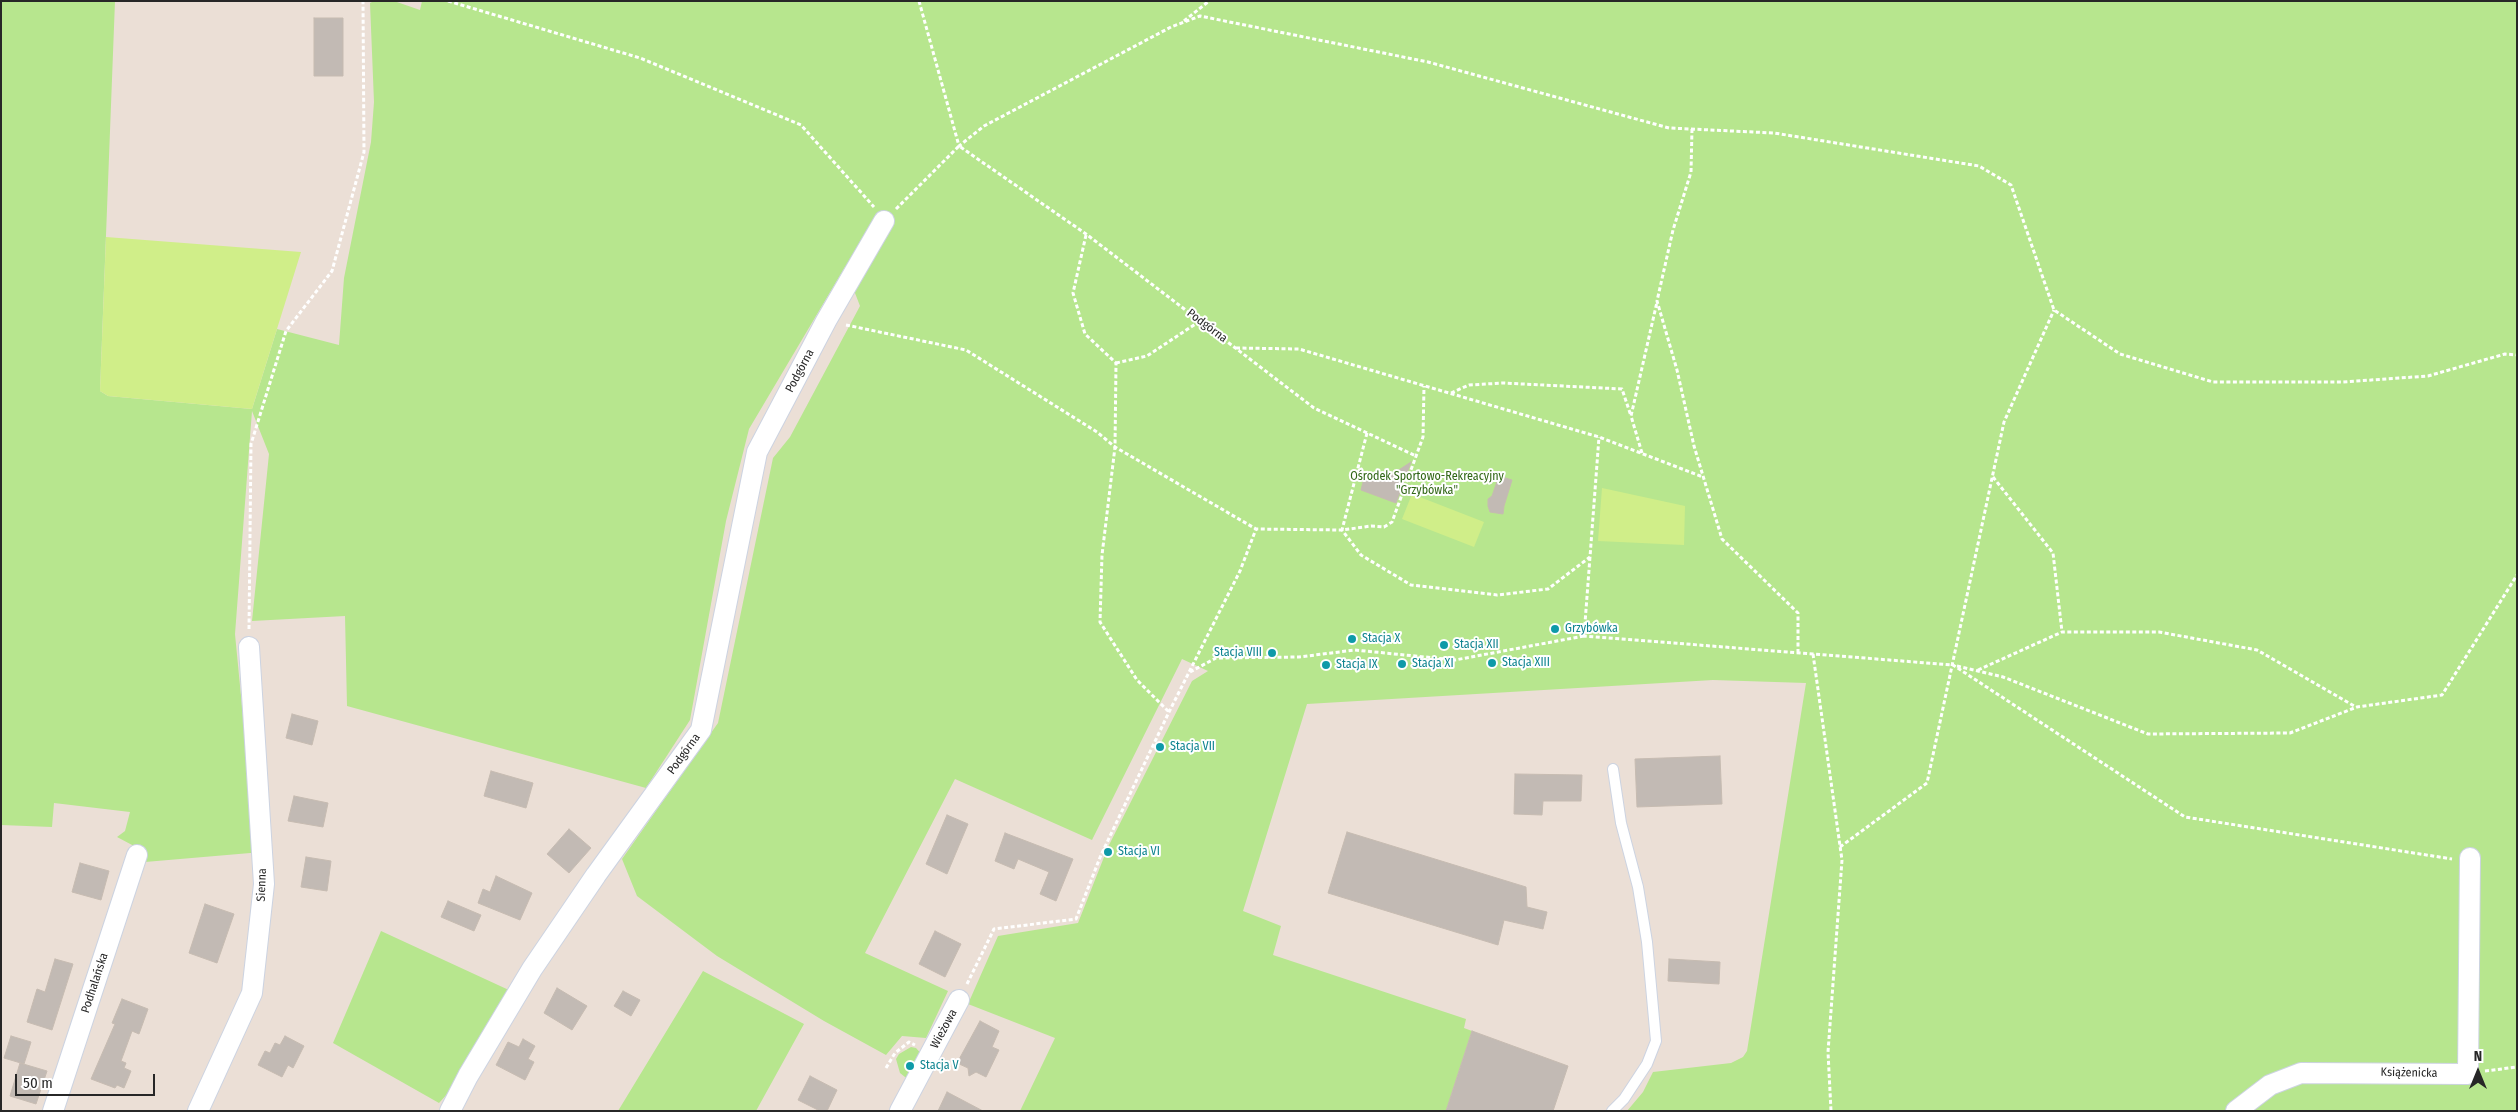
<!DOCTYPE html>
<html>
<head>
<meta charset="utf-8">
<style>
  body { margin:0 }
  #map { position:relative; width:2518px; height:1112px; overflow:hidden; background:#ebdfd6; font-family:"Fira Sans Condensed",sans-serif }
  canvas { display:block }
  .frame { position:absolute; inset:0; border:2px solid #272727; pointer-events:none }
  .north { position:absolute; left:2453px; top:1047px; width:50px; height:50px; -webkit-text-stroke:4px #fff; paint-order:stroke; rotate:0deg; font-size:14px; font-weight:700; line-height:20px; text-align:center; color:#272727 }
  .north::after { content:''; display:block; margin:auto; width:18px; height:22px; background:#272727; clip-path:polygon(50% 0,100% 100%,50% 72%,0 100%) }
  .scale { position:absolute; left:15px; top:1074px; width:140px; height:22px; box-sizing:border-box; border:2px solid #272727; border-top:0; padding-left:6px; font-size:15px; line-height:18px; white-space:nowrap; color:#272727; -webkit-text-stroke:4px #fff; paint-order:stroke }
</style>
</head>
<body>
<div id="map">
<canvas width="2518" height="1112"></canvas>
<div class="frame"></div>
<div class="north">N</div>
<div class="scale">50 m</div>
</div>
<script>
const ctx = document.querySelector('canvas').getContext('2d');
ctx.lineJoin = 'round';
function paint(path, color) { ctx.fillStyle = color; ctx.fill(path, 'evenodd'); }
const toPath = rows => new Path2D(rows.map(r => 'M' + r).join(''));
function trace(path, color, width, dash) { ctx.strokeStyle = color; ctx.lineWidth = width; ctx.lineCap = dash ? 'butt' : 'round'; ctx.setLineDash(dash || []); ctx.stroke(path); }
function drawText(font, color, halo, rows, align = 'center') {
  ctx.font = font + ' "Fira Sans Condensed",sans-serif'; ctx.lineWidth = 4; ctx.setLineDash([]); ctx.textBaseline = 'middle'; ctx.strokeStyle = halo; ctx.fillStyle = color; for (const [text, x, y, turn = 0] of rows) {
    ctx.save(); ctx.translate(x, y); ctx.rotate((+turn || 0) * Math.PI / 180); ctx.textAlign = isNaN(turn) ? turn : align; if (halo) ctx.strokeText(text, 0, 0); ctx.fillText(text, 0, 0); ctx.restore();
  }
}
paint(toPath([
  [1,1,115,1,100,391,108,396,252,409,277,329,339,345,344,278,371,142,374,102,370,3,374,1,394,1,420,10,422,1,2517,1,2517,1111,1627,1111,1643,1092,1653,1072,1731,1063,1743,1057,1747,1051,1806,683,1713,680,1307,704,1243,911,1281,926,1273,955,1466,1019,1464,1028,1472,1031,1446,1111,1020,1111,1055,1038,968,1004,998,936,1078,923,1108,847,1192,681,1208,671,1182,659,1092,840,955,779,865,953,948,991,926,1038,902,1036,886,1055,824,1021,717,956,637,896,622,859,718,723,773,458,790,437,860,306,845,267,749,429,726,521,690,720,646,788,347,706,345,616,252,621,269,454,252,411,235,634,252,810,262,852,145,862,134,846,117,837,125,831,130,812,54,803,52,827,1,825],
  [381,931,511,991,459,1081,439,1103,333,1043],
  [703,971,804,1024,756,1111,618,1111],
  [911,1047,916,1048,924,1057,910,1081,900,1073,896,1059,899,1054]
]), '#b7e68e');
paint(toPath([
  [106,237,301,252,252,409,108,396,100,391],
  [1602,488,1685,506,1684,545,1598,541],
  [1412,494,1484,522,1474,547,1402,519]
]), '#d0ee89');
const building = toPath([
  [314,18,343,18,343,76,314,76,314,18],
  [1411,462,1396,503,1361,490,1365,474,1385,479,1411,462],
  [1499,476,1512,480,1504,506,1503,514,1490,512,1488,506,1488,499,1492,496,1499,476],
  [292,714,318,721,312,745,286,738,292,714],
  [1720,756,1722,804,1637,807,1635,759,1720,756],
  [491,771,533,783,526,808,484,796,491,771],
  [1515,774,1582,775,1581,801,1543,801,1542,815,1514,814,1515,774],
  [294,796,328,803,323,827,288,821,294,796],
  [947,815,968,824,947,874,926,864,947,815],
  [569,829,591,848,569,873,547,854,569,829],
  [1347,832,1526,887,1527,907,1547,912,1543,929,1504,920,1498,945,1328,893,1347,832],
  [1005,833,1073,859,1056,901,1040,894,1049,872,1018,859,1014,869,995,861,1005,833],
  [306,857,331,861,327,891,301,887,306,857],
  [80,863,109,871,101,900,72,892,80,863],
  [496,876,532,893,520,920,478,903,483,889,490,892,496,876],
  [448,901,481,915,474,931,441,917,448,901],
  [205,904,234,914,217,963,189,953,205,904],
  [935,931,961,944,945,977,919,964,935,931],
  [55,959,73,964,52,1030,27,1022,37,989,45,992,55,959],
  [1669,959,1720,962,1719,984,1668,981,1669,959],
  [557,988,587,1006,572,1030,544,1013,557,988],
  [623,991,640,1000,631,1016,614,1006,623,991],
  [122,999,148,1009,139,1034,132,1031,121,1061,126,1063,124,1068,131,1071,124,1088,117,1085,115,1088,91,1079,115,1024,112,1023,122,999],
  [980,1021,999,1031,992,1047,999,1050,986,1077,976,1072,969,1076,968,1068,957,1063,980,1021],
  [1472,1031,1568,1066,1553,1111,1446,1111,1472,1031],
  [11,1036,31,1042,24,1064,4,1058,11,1036],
  [285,1036,304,1046,293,1068,288,1065,282,1077,258,1065,265,1051,270,1053,275,1043,280,1045,285,1036],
  [523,1039,535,1046,528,1059,534,1062,525,1080,496,1065,508,1042,519,1047,523,1039],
  [20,1063,47,1071,36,1104,10,1096,20,1063],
  [810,1076,837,1090,827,1111,820,1111,798,1100,810,1076],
  [947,1092,983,1111,938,1111,947,1092]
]);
paint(building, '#c2bab4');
trace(building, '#c6bbb1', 1);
const service = toPath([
  [1612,1111,1624,1099,1647,1064,1656,1041,1647,942,1638,887,1621,823,1613,769]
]);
const minor = toPath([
  [53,1111,137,855],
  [198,1111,252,993,264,884,249,647],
  [450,1111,468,1076,532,969,596,875,701,730,757,452,826,321,884,221],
  [900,1111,959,1000],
  [2236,1111,2270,1085,2301,1073,2468,1074,2470,858]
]);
trace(service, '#ccd3e1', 12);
trace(minor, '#ccd3e1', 22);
trace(toPath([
  [448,1,640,58,801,125,874,207],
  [919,1,959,146,984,126,1171,27,1200,16,1428,62,1669,128,1774,133,1979,166,2011,185,2054,310,2120,354,2213,382,2343,382,2428,376,2505,354,2517,355],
  [1184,21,1209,1],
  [1692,129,1691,172,1673,230,1657,301,1677,370,1694,446,1722,539,1798,613,1798,653],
  [896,209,959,146,1086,234,1314,408,1416,456],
  [1086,235,1073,293,1085,334,1116,363,1115,447,1102,555,1100,622,1137,680,1169,712],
  [846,325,966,350,1097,432,1115,447,1256,529],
  [1236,348,1299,349,1599,437,1703,477],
  [1116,363,1147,356,1200,321],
  [1451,393,1469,385,1503,383,1622,389,1631,416],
  [1367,433,1342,530,1361,555,1411,585,1497,595,1548,589,1590,557,1599,437],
  [1642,453,1631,416,1657,302],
  [1993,477,2053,553,2062,632],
  [1590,557,1584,636,1953,665,2185,817,2452,859],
  [249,629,251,444,286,331,332,271,364,152,363,1],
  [1813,654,1842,860,1828,1052,1831,1111],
  [1957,666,2003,677,2148,734,2290,733,2357,707,2442,695,2517,575],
  [1978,670,2062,632,2159,632,2257,650,2356,707],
  [1190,672,1216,658,1299,657,1355,650,1455,660,1584,636],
  [1840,847,1927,783,2004,422,2054,310],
  [967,984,994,929,1076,919,1101,855,1169,712,1240,571,1256,529,1342,530,1371,526,1384,527,1392,522,1423,437,1424,386],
  [886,1068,895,1053,909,1042,915,1045],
  [2485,1071,2517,1067]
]), '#fff', 3, [4, 2.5]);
trace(service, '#fff', 10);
trace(minor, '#fff', 20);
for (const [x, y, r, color] of [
  [1555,629,5,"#0f9aa8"],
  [1352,639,5,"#0f9aa8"],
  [1444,645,5,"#0f9aa8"],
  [1272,653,5,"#0f9aa8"],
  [1492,663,5,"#0f9aa8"],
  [1402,664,5,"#0f9aa8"],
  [1326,665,5,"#0f9aa8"],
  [1160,747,5,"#0f9aa8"],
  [1108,852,5,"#0f9aa8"],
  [910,1066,5,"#0f9aa8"]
]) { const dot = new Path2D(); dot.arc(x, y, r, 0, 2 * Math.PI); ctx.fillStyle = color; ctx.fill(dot); trace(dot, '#fff', 2); }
drawText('12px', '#272727', '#fff', [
  ["Podgórna",1207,326,37],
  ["Podgórna",800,371,-62],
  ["Podgórna",684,754,-54],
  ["Sienna",262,885,-88],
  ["Podhalańska",95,983,-72],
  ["Wieżowa",944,1029,-62],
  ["Książenicka",2409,1073,1]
]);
drawText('12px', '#306615', '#fff', [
  ["Ośrodek Sportowo-Rekreacyjny",1427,477],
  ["\"Grzybówka\"",1427,491]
]);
drawText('12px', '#0d838f', '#fff', [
  ["Grzybówka",1565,629],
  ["Stacja X",1362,639],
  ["Stacja XII",1454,645],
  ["Stacja VIII",1262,653,"right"],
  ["Stacja XIII",1502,663],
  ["Stacja XI",1412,664],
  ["Stacja IX",1336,665],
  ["Stacja VII",1170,747],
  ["Stacja VI",1118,852],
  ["Stacja V",920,1066]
], 'left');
</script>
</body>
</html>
